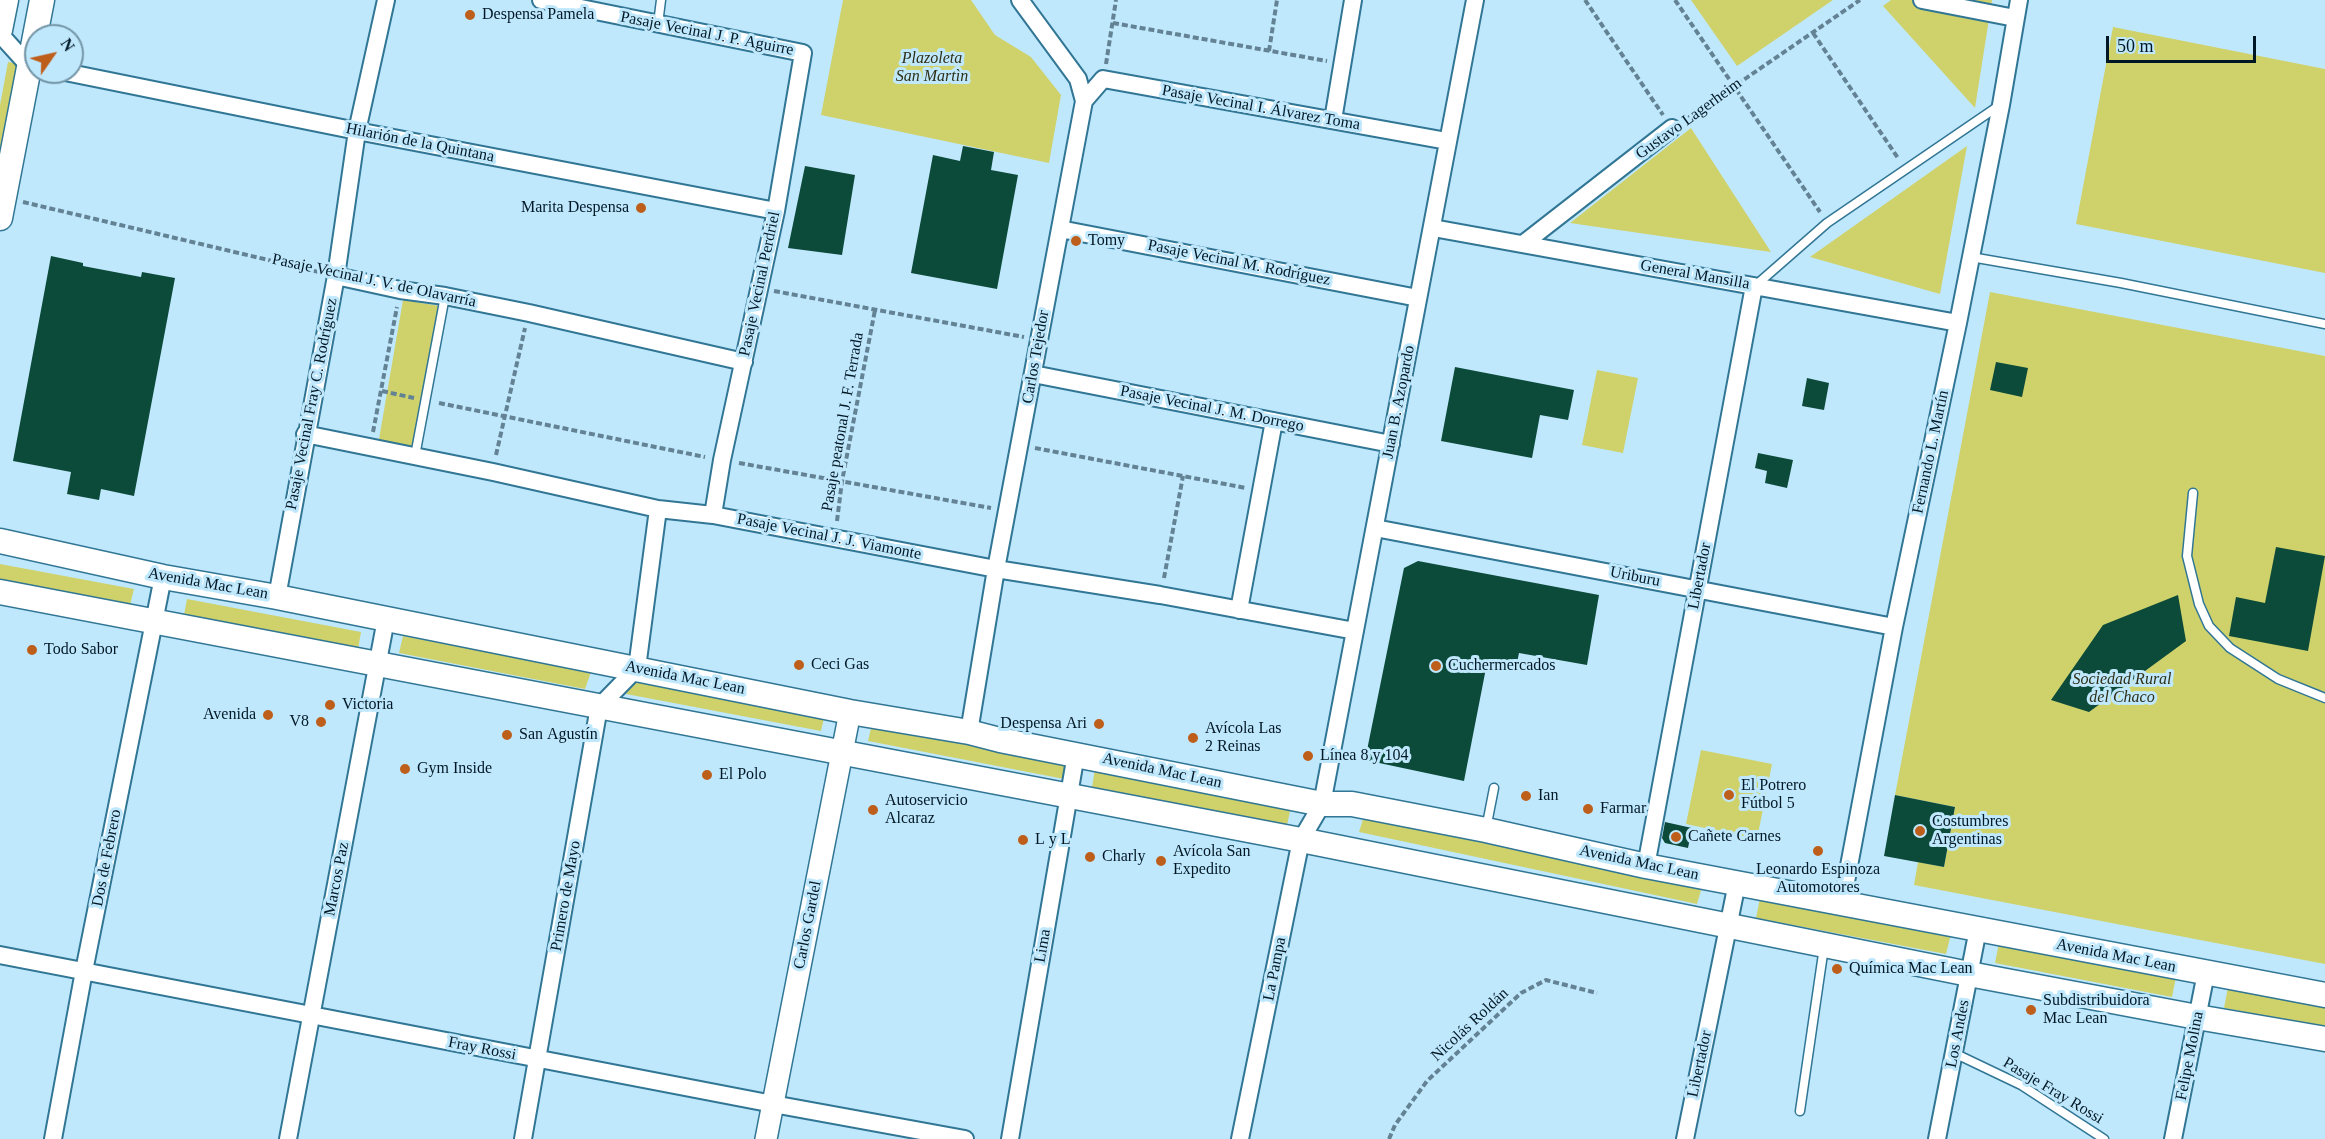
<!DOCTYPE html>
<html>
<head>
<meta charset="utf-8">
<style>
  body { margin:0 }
  #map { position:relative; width:2325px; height:1139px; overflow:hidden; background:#c0e8fd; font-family:Georgia,serif }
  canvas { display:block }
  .north { position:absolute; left:24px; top:24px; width:60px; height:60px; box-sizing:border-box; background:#c0e8fd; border:2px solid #7395a7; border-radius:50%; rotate:56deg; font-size:16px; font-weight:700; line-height:24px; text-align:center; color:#001825 }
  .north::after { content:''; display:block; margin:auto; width:21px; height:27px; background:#be5e1b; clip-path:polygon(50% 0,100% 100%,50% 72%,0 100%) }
  .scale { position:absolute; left:2106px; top:36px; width:150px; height:27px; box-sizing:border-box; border:3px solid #001825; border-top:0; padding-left:8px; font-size:18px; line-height:21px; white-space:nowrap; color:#001825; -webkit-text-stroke:4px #c0e8fd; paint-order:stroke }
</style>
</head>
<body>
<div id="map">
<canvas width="2325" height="1139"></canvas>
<div class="north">N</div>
<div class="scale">50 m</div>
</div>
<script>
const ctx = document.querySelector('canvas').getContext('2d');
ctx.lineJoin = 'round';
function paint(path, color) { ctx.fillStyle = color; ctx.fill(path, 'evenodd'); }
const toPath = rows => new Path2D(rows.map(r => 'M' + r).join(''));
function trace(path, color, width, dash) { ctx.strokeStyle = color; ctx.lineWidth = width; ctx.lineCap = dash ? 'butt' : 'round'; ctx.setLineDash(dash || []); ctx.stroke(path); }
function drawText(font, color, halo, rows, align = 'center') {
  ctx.font = font + ' Georgia,serif'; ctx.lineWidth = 6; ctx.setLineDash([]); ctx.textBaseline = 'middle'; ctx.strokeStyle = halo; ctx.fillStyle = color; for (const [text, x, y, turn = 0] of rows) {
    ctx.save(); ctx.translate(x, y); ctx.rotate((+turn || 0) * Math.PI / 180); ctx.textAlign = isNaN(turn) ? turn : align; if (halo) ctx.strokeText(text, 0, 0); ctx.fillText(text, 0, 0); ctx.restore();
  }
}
paint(toPath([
  [843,0,971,0,995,35,1031,57,1061,95,1049,163,821,115],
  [1691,0,1833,0,1737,66],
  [1891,0,1992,0,1975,108,1883,6],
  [2113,27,2325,69,2325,273,2076,224],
  [8,62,21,64,0,176,0,105],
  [1691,128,1771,252,1570,223],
  [1967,146,1940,294,1810,257],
  [1990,292,2325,356,2325,964,1914,885,1918,862,1944,867,1955,807,1895,795],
  [403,300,440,306,415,452,378,445],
  [1597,370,1638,378,1623,453,1582,445],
  [0,564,134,589,130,605,0,580],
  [187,599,361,632,358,649,184,615],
  [403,636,591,672,585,689,399,653],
  [629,677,825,714,821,731,626,694],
  [872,724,1068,761,1064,779,868,741],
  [1701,750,1772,764,1757,839,1686,824],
  [1095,769,1291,807,1287,825,1092,787],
  [1364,816,1702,887,1697,904,1359,832],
  [1760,898,1951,934,1946,954,1756,918],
  [1999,943,2176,977,2172,997,1995,963],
  [2228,987,2325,1006,2325,1027,2224,1008]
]), '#cfd26b');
paint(toPath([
  [963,146,994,152,991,170,1018,175,997,289,911,273,933,155,960,161],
  [805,166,855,175,842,255,788,248],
  [51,256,83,263,83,266,141,277,142,272,175,278,134,496,101,489,99,500,67,494,71,472,13,461],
  [1996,362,2028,368,2022,397,1990,390],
  [1455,367,1574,390,1568,420,1540,415,1532,458,1441,441],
  [1807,378,1829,383,1824,410,1802,406],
  [1758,453,1793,460,1787,488,1765,483,1767,471,1755,468],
  [2276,547,2325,556,2308,651,2229,636,2236,597,2265,603],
  [1418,561,1599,595,1587,665,1519,653,1516,668,1487,663,1464,781,1365,760,1404,568],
  [2178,595,2186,641,2089,712,2051,700,2103,625],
  [1895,795,1955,807,1944,867,1884,856],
  [1665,822,1692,828,1688,848,1665,843,1662,838]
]), '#0c4a3a');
const service = toPath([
  [658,24,661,0],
  [1971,257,2121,283,2325,324],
  [1755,286,1827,223,2000,105],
  [415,456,445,296],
  [2193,493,2187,556,2199,604,2209,626,2230,648,2278,679,2325,698],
  [1486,829,1494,788],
  [1954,1053,2021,1085,2104,1139],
  [1800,1111,1824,947]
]);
const minor = toPath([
  [541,0,803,53,776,211,722,460,713,515],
  [1922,0,2015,18],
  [0,34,28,65,35,66],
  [65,72,357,131,776,211],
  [1084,101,1103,79,1447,141],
  [1333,120,1353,0],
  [1433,228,1958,323],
  [1060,229,1418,298],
  [1523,244,1672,128],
  [336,276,400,290,445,296,529,313,744,362],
  [1033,374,1391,444],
  [305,434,493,472,658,509,713,515,996,569,1160,595,1355,631],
  [1375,528,1894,627],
  [277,597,336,276,357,131,386,0],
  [1239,610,1274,421],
  [969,732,996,569,1084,101,1078,79,1020,0],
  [1646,866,1754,286],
  [1842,903,1894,627,1958,323,2001,105,2019,0],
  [0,955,773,1104,965,1139],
  [53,1139,84,971,163,577],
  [288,1139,386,619],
  [523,1139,599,707,637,668,658,509],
  [1010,1139,1076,754],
  [1240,1139,1301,840,1322,804,1475,0],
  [1685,1139,1737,883],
  [1937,1139,1978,929],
  [2173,1139,2206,973]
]);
const tertiary = toPath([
  [766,1139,850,712]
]);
const secondary = toPath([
  [0,30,6,0],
  [0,218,42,0],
  [0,541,163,577,277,597,850,712,969,732,1000,740,1322,804,1352,804,1486,830,1646,866,2325,995],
  [0,592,1301,840,1969,974,2197,1017,2325,1039]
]);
trace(service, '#317694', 11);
trace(minor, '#317694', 20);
trace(tertiary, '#317694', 24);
trace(secondary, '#317694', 27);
trace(toPath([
  [1585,0,1663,115],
  [1675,0,1820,212],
  [1113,23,1327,61],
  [1813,33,1898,158],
  [1269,51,1277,0],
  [1106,64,1116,0],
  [1685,120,1860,0],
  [23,202,319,272],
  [774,291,1024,337],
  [382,391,414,398],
  [439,403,705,457],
  [373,432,397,307],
  [1035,448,1246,488],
  [496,455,525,328],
  [739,463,991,508],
  [837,521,842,481,875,310],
  [1164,578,1183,476],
  [1389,1139,1395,1125,1427,1081,1521,993,1546,980,1597,993]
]), '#638394', 4, [6, 3]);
trace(service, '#fff', 8);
trace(minor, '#fff', 16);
trace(tertiary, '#fff', 21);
trace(secondary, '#fff', 24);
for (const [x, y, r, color] of [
  [470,15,6,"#be5e1b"],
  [641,208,6,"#be5e1b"],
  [1076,241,6,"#be5e1b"],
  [32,650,6,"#be5e1b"],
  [799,665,6,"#be5e1b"],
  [1436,666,6,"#be5e1b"],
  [330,705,6,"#be5e1b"],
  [268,715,6,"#be5e1b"],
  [321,722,6,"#be5e1b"],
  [1099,724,6,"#be5e1b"],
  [507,735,6,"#be5e1b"],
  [1193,738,6,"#be5e1b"],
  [1308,756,6,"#be5e1b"],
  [405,769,6,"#be5e1b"],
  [707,775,6,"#be5e1b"],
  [1729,795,6,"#be5e1b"],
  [1526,796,6,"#be5e1b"],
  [1588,809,6,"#be5e1b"],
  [873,810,6,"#be5e1b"],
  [1920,831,6,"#be5e1b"],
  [1676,837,6,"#be5e1b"],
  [1023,840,6,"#be5e1b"],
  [1818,851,6,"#be5e1b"],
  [1090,857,6,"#be5e1b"],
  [1161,861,6,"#be5e1b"],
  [1837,969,6,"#be5e1b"],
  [2031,1010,6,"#be5e1b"]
]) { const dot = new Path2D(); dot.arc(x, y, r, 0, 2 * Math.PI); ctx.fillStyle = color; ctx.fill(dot); trace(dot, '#c0e8fd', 2); }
drawText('16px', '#001825', '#c0e8fd', [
  ["Despensa Pamela",482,15],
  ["Marita Despensa",629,208,"right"],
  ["Tomy",1088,241],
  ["Todo Sabor",44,650],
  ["Ceci Gas",811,665],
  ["Cuchermercados",1448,666],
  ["Victoria",342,705],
  ["Avenida",256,715,"right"],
  ["V8",309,722,"right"],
  ["Despensa Ari",1087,724,"right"],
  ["Avícola Las",1205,729],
  ["2 Reinas",1205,747],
  ["San Agustín",519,735],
  ["Línea 8 y 104",1320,756],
  ["Gym Inside",417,769],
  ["El Polo",719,775],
  ["El Potrero",1741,786],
  ["Fútbol 5",1741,804],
  ["Ian",1538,796],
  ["Autoservicio",885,801],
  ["Alcaraz",885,819],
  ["Farmar",1600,809],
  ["Costumbres",1932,822],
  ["Argentinas",1932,840],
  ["Cañete Carnes",1688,837],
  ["L y L",1035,840],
  ["Avícola San",1173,852],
  ["Expedito",1173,870],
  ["Charly",1102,857],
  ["Leonardo Espinoza",1818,870,"center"],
  ["Automotores",1818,888,"center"],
  ["Química Mac Lean",1849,969],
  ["Subdistribuidora",2043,1001],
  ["Mac Lean",2043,1019]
], 'left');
drawText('16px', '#001825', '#c0e8fd', [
  ["Pasaje Vecinal J. P. Aguirre",707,34,11],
  ["Pasaje Vecinal I. Álvarez Toma",1261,108,10],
  ["Gustavo Lagerheim",1689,119,-36],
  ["Hilarión de la Quintana",420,143,11],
  ["Pasaje Vecinal M. Rodríguez",1239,263,11],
  ["General Mansilla",1695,275,10],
  ["Pasaje Vecinal J. V. de Olavarría",374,281,12],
  ["Pasaje Vecinal Perdriel",760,284,-78],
  ["Carlos Tejedor",1036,357,-80],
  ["Juan B. Azopardo",1399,402,-79],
  ["Pasaje Vecinal Fray C. Rodríguez",312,404,-79],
  ["Pasaje Vecinal J. M. Dorrego",1212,409,11],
  ["Pasaje peatonal J. F. Terrada",843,422,-80],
  ["Fernando L. Martín",1931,452,-78],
  ["Pasaje Vecinal J. J. Viamonte",829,537,11],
  ["Libertador",1700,576,-79],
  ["Uriburu",1635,577,11],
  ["Avenida Mac Lean",208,584,10],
  ["Avenida Mac Lean",685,678,11],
  ["Avenida Mac Lean",1162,771,12],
  ["Dos de Febrero",107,858,-79],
  ["Avenida Mac Lean",1639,863,12],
  ["Marcos Paz",337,879,-79],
  ["Primero de Mayo",566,896,-80],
  ["Carlos Gardel",808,925,-79],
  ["Lima",1043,946,-80],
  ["Avenida Mac Lean",2116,956,11],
  ["La Pampa",1275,969,-79],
  ["Nicolás Roldán",1470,1025,-43],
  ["Los Andes",1958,1034,-79],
  ["Fray Rossi",482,1049,11],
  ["Felipe Molina",2190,1056,-79],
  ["Libertador",1700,1064,-78],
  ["Pasaje Fray Rossi",2053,1091,31]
]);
drawText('italic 16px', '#2e2e16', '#c0e8fd', [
  ["Plazoleta",932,59],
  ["San Martìn",932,77],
  ["Sociedad Rural",2122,680],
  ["del Chaco",2122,698]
]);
</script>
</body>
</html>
